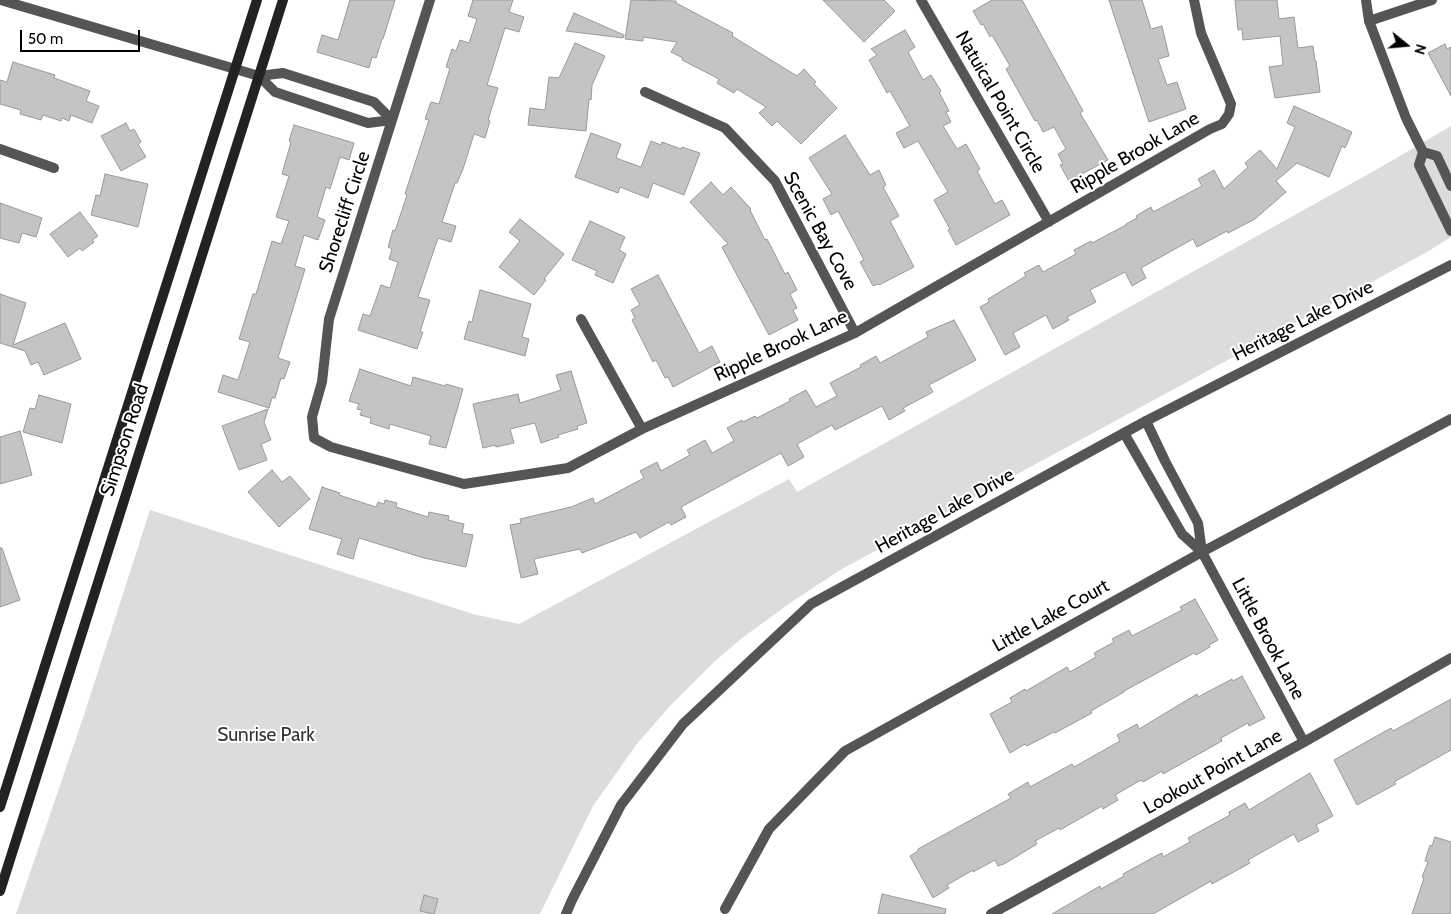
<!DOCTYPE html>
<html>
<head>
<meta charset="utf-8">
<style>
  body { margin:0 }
  #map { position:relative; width:1451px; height:914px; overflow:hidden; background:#fff; font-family:Cabin,sans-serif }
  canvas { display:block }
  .north { position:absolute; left:1381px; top:20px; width:50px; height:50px; -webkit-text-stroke:4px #fff; paint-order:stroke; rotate:107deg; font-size:14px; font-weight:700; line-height:20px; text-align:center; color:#000 }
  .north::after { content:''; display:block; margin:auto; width:18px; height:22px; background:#000; clip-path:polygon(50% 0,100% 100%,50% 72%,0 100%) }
  .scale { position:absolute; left:20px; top:30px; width:120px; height:22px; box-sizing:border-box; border:2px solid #000; border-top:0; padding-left:6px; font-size:15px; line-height:18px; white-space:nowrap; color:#000; -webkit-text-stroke:4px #fff; paint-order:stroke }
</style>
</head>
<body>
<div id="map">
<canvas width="1451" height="914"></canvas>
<div class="north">N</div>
<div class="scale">50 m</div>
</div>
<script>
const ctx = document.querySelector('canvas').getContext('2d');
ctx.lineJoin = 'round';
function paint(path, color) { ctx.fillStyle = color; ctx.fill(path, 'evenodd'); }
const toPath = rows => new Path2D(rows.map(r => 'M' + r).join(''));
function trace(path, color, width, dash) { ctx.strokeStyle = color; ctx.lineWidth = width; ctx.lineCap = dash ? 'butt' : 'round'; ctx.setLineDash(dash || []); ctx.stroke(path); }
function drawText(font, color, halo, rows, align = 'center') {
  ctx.font = font + ' Cabin,sans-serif'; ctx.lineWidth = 4; ctx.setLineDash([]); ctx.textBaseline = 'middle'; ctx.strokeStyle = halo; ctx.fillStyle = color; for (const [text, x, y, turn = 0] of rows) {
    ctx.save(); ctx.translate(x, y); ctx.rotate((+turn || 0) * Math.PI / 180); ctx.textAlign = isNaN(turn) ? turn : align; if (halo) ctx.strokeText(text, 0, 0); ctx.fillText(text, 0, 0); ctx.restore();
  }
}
paint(toPath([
  [1451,126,1451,237,1427,252,842,569,793,601,742,638,714,662,669,707,636,745,593,806,540,914,16,914,84,715,150,510,473,614,519,624,789,479,797,492,1381,167]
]), '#dcdcdc');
const building = toPath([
  [350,0,395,0,383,39,382,39,376,58,372,57,369,68,317,52,322,35,338,40,350,0],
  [473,0,513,0,509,12,524,17,519,32,505,28,487,85,498,88,488,120,490,121,485,138,474,134,463,169,457,183,455,183,442,222,456,226,451,242,438,238,418,297,430,300,420,332,423,332,417,349,358,330,363,314,370,316,381,285,390,288,398,262,389,259,392,249,388,247,393,230,395,231,407,195,405,194,429,120,425,119,431,102,439,104,450,68,446,67,452,49,456,51,460,40,469,43,477,19,468,16,473,0],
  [631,0,676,1,676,3,733,33,732,36,797,76,804,69,816,82,814,84,837,108,801,144,777,121,772,126,759,113,766,107,737,89,734,93,717,83,719,79,682,60,683,58,671,52,677,42,643,37,643,41,625,39,631,0],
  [823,0,884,0,895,11,864,42,823,0],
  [992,0,1022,0,1083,111,1080,113,1108,160,1069,181,1060,165,1063,164,1058,154,1066,149,1054,127,1043,132,1037,120,1035,121,1006,69,1010,66,992,35,990,37,983,24,981,25,973,11,992,0],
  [1109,0,1142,0,1151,29,1162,26,1169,56,1158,59,1167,85,1177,82,1186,109,1149,122,1109,0],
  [1235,0,1277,0,1279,19,1294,17,1298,48,1313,46,1315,61,1316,61,1320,92,1275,98,1269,67,1283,65,1280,36,1243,40,1242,29,1238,30,1235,0],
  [574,13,624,35,623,38,566,31,574,13],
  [905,30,915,47,908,52,923,80,931,75,941,91,939,92,949,111,946,112,951,122,943,126,957,149,966,144,980,169,977,171,995,204,1002,200,1010,215,956,245,948,230,950,229,934,200,948,192,918,141,904,148,896,133,910,126,890,91,887,93,869,60,877,55,871,49,905,30],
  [575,43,605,56,592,85,591,100,589,99,586,131,528,125,530,108,545,110,549,77,559,78,575,43],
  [1445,44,1447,49,1451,47,1451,96,1428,53,1445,44],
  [13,62,55,75,54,78,90,91,86,101,99,106,92,123,71,115,69,121,62,118,61,121,43,115,41,120,20,114,21,110,0,104,0,80,7,82,13,62],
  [1294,106,1352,132,1345,148,1342,146,1329,177,1297,163,1276,181,1286,192,1255,219,1228,233,1227,231,1197,247,1193,239,1141,268,1146,278,1132,286,1125,272,1090,290,1096,302,1067,317,1069,320,1053,329,1046,315,1013,333,1020,347,1005,355,980,307,989,302,988,299,1026,276,1024,273,1039,265,1043,272,1076,254,1074,250,1091,241,1092,243,1126,225,1126,224,1137,218,1136,216,1151,207,1153,212,1202,186,1198,179,1214,170,1224,189,1248,167,1245,163,1260,150,1277,169,1295,127,1287,123,1294,106],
  [126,123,130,131,134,129,141,142,138,144,146,157,121,171,101,136,126,123],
  [294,125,354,143,349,160,340,157,330,189,326,187,317,217,325,220,318,240,304,235,295,266,305,269,278,358,290,362,284,379,281,378,275,398,272,398,269,408,218,392,223,375,238,380,250,342,239,339,253,294,256,294,272,241,281,244,289,221,276,217,289,176,282,174,291,142,289,141,294,125],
  [591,133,621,144,616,158,641,167,651,141,661,145,662,142,681,149,682,147,700,153,684,195,653,183,648,198,620,187,618,193,575,177,591,133],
  [845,135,870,175,879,170,886,185,883,187,899,216,890,221,914,267,879,285,878,284,873,286,860,262,864,260,838,211,831,215,823,199,832,194,809,158,845,135],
  [105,174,148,184,138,227,91,215,96,195,100,196,105,174],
  [711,182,723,195,731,187,751,209,750,210,765,240,767,239,785,274,788,272,797,290,790,294,797,308,793,310,798,320,769,335,722,247,728,244,690,202,711,182],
  [0,203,42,218,36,237,22,233,19,243,0,238,0,203],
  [80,212,98,236,92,240,94,242,82,251,80,248,68,257,50,234,80,212],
  [520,219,564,254,544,279,546,280,534,295,499,267,520,241,509,232,520,219],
  [590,221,625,237,619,250,626,254,613,283,595,275,597,271,572,260,590,221],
  [658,275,699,353,712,346,720,362,673,387,668,377,665,378,656,360,653,362,632,320,635,318,631,310,640,305,631,289,658,275],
  [480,290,531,304,522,337,529,339,525,356,464,339,469,321,472,322,480,290],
  [0,294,26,303,13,345,65,323,81,359,44,375,38,362,31,365,25,351,0,343,0,294],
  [954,320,976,360,929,385,933,392,903,408,905,411,889,420,882,406,835,430,832,425,797,444,804,457,788,466,781,453,681,507,686,517,671,525,669,522,640,538,636,532,582,553,580,549,534,559,538,574,521,578,510,525,521,523,520,519,571,507,593,498,595,504,644,478,640,471,657,462,661,471,690,455,687,450,705,440,712,453,734,441,727,428,742,420,743,422,755,416,757,418,790,401,789,399,806,390,816,407,837,396,830,383,861,367,860,365,876,356,880,363,928,337,926,332,954,320],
  [360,369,411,386,413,377,445,386,446,384,463,389,446,448,429,444,431,436,390,424,389,429,370,423,371,418,360,415,362,410,357,409,359,404,349,401,360,369],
  [571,371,587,423,577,426,578,429,558,435,559,437,541,443,535,423,510,429,514,443,496,447,495,445,483,448,473,404,518,394,520,403,561,390,556,375,571,371],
  [39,395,71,404,62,443,23,432,30,408,35,409,39,395],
  [268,409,264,422,271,440,261,444,267,460,239,470,222,426,268,409],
  [20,431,32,475,0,484,0,437,20,431],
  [272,470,282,482,290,476,310,499,279,527,248,492,272,470],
  [322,487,340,493,339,495,376,507,378,502,384,504,385,500,397,503,396,507,428,517,429,512,449,516,448,520,464,524,462,533,473,535,466,567,424,558,359,538,353,559,337,554,342,539,309,529,322,487],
  [0,548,2,548,20,600,0,607,0,548],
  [1195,599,1218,640,1209,645,1210,647,1196,655,1194,653,1124,691,1124,692,1091,711,1092,713,1055,733,1054,732,1027,746,1025,744,1010,753,990,714,1012,702,1010,698,1025,689,1026,691,1067,667,1070,672,1096,657,1094,653,1114,642,1112,639,1129,630,1132,636,1182,610,1180,607,1195,599],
  [1242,676,1265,718,1249,726,1248,723,1221,738,1222,741,1163,774,1162,771,1143,782,1141,780,1115,795,1118,800,1103,809,1102,806,1060,830,1059,828,1035,841,1037,844,1004,864,998,866,995,860,973,872,973,870,947,885,949,888,933,898,910,856,918,851,918,849,1011,798,1008,794,1028,782,1030,787,1072,764,1074,767,1120,741,1117,735,1137,724,1139,729,1197,694,1198,697,1232,679,1233,681,1242,676],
  [1451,699,1451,750,1394,782,1396,784,1357,805,1334,760,1391,728,1393,731,1451,699],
  [1310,773,1333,816,1316,825,1319,831,1298,842,1294,834,1248,860,1250,863,1212,884,1211,881,1153,914,1052,914,1100,886,1101,889,1124,876,1123,874,1154,857,1162,853,1163,857,1190,842,1188,838,1230,815,1229,812,1245,803,1249,810,1310,773],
  [1435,837,1451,842,1451,914,1412,914,1424,878,1422,877,1428,862,1425,861,1430,845,1432,846,1435,837],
  [882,894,946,909,945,914,878,914,882,894],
  [424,895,438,899,434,914,420,911,424,895]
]);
paint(building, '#c4c4c4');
trace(building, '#999', 1);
trace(toPath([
  [1,0,259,76,283,73,374,102,392,120],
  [430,0,329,319,322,382,312,417,314,438,331,447,464,484,568,468,642,429,855,333,1210,129,1222,124,1229,114,1231,104,1201,33,1194,0],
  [921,0,1049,222],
  [1369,21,1432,0],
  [259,76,275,92,368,123,392,120],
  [645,92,725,128,775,181,855,333],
  [0,149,54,168],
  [581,319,642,429],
  [1146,421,1165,461,1198,523,1202,552],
  [1124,433,1182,534,1202,552,1304,742],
  [725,909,769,829,845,751,1202,552,1451,419],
  [991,914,1304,742,1451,658]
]), '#555', 10);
trace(toPath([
  [1366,0,1369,21,1406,118,1423,152,1419,165,1451,231],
  [1423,152,1437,156,1451,186],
  [566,914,572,900,621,805,683,724,811,604,1146,421,1451,265]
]), '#555', 10);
trace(toPath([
  [0,807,257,0],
  [0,891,283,0]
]), '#222', 10);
drawText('19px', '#000', '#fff', [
  ["Natuical Point Circle",1000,102,60],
  ["Ripple Brook Lane",1135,153,-30],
  ["Shorecliff Circle",345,212,-72],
  ["Scenic Bay Cove",820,231,61],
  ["Heritage Lake Drive",1303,321,-27],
  ["Ripple Brook Lane",781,346,-25],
  ["Simpson Road",125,440,-72],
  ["Heritage Lake Drive",945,511,-29],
  ["Little Lake Court",1051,616,-29],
  ["Little Brook Lane",1268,639,62],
  ["Lookout Point Lane",1213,772,-29]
]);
drawText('19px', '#333', '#fff', [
  ["Sunrise Park",266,735]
]);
</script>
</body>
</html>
